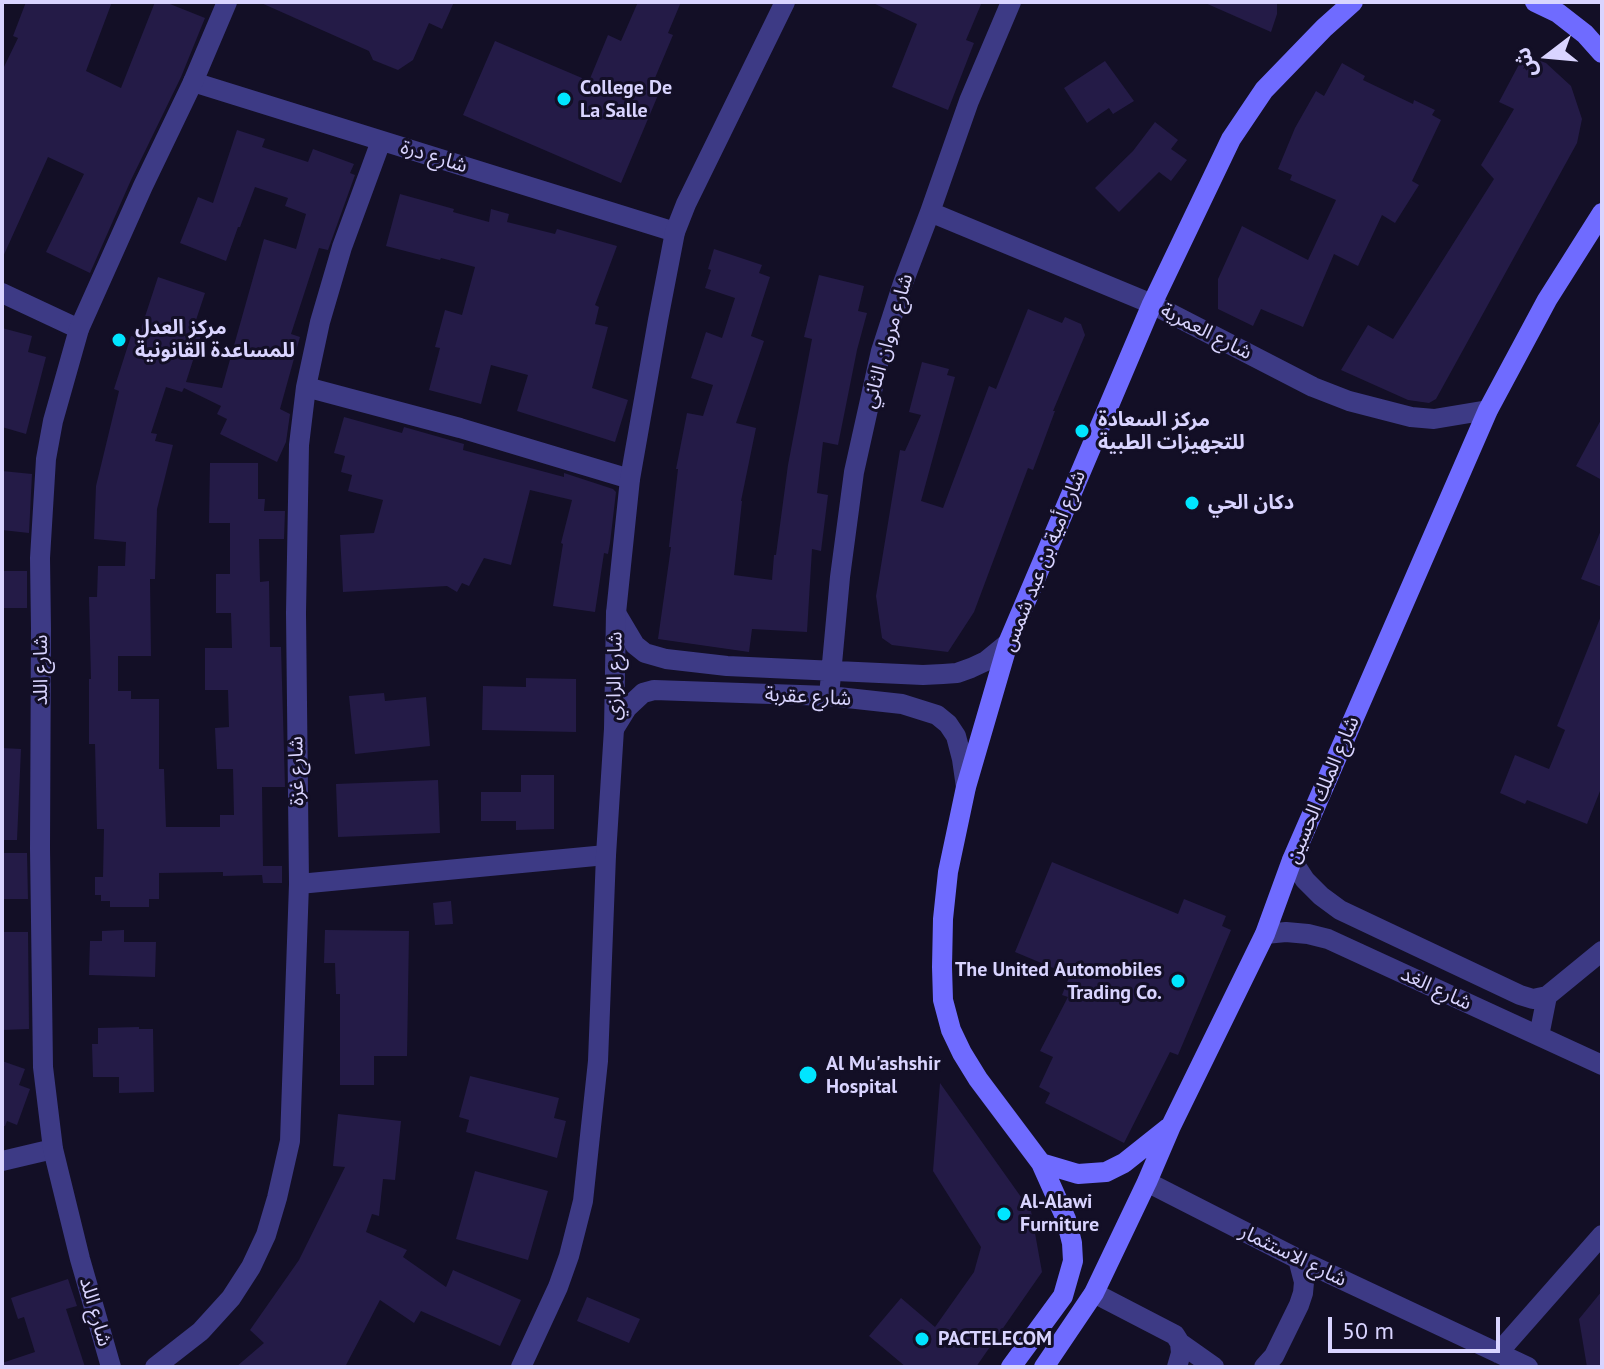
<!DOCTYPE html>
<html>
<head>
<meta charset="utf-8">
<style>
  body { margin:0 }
  #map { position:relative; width:1604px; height:1369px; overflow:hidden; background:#130f26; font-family:"PT Sans","Noto Sans Arabic",sans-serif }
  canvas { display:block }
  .frame { position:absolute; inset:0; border:4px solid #d9d4ff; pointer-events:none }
  .north { position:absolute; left:1508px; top:16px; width:80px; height:80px; -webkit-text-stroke:6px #130f26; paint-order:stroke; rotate:254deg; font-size:22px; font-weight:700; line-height:32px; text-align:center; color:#d9d4ff }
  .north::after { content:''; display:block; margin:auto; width:28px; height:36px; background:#d9d4ff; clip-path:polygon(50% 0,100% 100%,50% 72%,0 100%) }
  .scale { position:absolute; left:1328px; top:1317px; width:172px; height:36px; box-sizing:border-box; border:4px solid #d9d4ff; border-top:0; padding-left:10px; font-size:24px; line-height:28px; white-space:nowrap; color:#d9d4ff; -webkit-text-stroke:6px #130f26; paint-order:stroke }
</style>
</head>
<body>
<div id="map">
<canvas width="1604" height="1369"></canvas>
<div class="frame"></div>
<div class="north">ش</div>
<div class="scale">50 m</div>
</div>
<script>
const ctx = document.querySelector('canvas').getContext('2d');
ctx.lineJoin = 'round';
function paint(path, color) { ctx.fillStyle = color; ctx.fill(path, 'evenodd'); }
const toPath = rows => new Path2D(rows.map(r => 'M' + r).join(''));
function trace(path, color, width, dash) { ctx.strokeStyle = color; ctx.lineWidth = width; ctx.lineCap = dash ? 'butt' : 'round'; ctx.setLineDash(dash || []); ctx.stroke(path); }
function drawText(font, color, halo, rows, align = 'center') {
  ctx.font = font + ' "PT Sans","Noto Sans Arabic",sans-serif'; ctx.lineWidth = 6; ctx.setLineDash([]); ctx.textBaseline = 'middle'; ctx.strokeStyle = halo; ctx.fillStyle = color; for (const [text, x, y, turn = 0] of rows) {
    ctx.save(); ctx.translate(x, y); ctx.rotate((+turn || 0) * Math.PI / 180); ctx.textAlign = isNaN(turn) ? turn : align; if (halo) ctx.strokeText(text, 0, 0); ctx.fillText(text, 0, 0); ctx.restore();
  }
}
paint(toPath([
  [26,2,112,2,86,71,121,88,155,2,165,2,205,18,181,77,131,180,90,273,46,252,84,174,48,157,2,259,2,71,18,38,13,36],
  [259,2,454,2,442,29,429,23,413,60,398,70,373,60,369,51],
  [638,2,681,2,668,33,673,35,652,85,661,88,621,183,463,115,495,41,589,81,608,35,621,41],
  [871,2,982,2,966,40,974,43,948,110,892,87,917,24],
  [1203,2,1277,2,1277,14,1271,32],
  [1524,55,1546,63,1571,86,1582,119,1577,143,1436,399,1429,403,1408,400,1341,370,1368,325,1393,339,1494,179,1481,165,1514,109,1499,102],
  [1105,61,1134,101,1113,114,1109,108,1087,123,1064,88],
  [1342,63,1365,76,1363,80,1413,104,1414,100,1435,110,1432,115,1441,120,1412,181,1419,185,1395,223,1382,215,1358,266,1334,254,1303,327,1261,309,1253,326,1218,309,1218,279,1242,226,1308,260,1336,200,1290,180,1292,175,1278,169,1295,128,1316,91,1324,96],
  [1155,122,1178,140,1171,149,1187,160,1171,181,1159,172,1119,212,1095,188,1133,151],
  [237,130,265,139,262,147,308,162,313,149,354,164,350,173,355,175,328,250,319,248,291,334,300,337,280,409,290,414,286,442,277,462,220,434,227,419,217,414,221,406,184,388,182,392,166,387,151,433,157,434,155,441,173,445,157,509,155,579,150,579,151,656,118,656,118,691,131,691,131,699,159,699,159,769,164,769,166,827,220,827,220,815,234,815,233,769,217,769,215,728,229,727,228,690,205,690,205,648,232,648,231,613,216,613,216,574,230,574,230,523,209,523,210,463,258,463,258,499,265,499,264,511,285,511,284,539,259,539,260,582,269,581,270,647,281,647,285,787,262,787,263,866,282,866,282,883,263,883,262,875,223,876,223,872,159,873,159,899,149,899,149,907,110,907,110,901,101,901,101,895,95,895,95,877,103,877,104,829,97,829,95,744,89,744,89,679,91,679,89,597,97,597,98,566,125,566,126,542,94,539,96,486,119,391,114,389,131,336,138,338,158,277,205,293,196,320,205,323,186,382,222,388,264,239,296,249,306,214,285,206,288,198,255,187,240,227,238,227,226,261,180,243,198,197,213,203],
  [400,194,454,209,453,212,489,222,491,209,509,214,507,222,555,234,557,229,617,246,595,305,599,307,595,324,608,327,592,388,628,400,615,442,517,411,528,375,491,365,481,404,429,390,440,348,435,347,445,310,462,315,475,267,441,258,440,260,386,246],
  [714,249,762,265,759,273,770,277,751,336,764,341,736,423,756,428,741,501,742,501,734,575,772,580,774,555,776,555,788,465,812,339,804,337,819,275,864,286,858,311,867,313,857,350,838,445,823,442,817,493,828,495,821,551,812,549,807,632,752,629,749,652,658,639,671,547,669,547,678,469,676,469,687,413,703,416,713,385,691,378,706,332,722,338,735,298,705,288,711,270,708,269],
  [1028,309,1062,323,1065,317,1081,324,1085,335,1053,411,1055,411,1033,470,1028,468,974,612,948,652,892,645,882,638,876,596,900,450,905,451,921,415,909,412,922,362,949,369,947,375,955,377,921,501,943,508,989,386,996,389],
  [2,328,32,336,28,352,46,357,26,434,2,427],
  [344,417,402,433,404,427,464,444,463,450,564,477,564,473,613,489,616,492,610,543,608,554,604,553,595,612,553,606,563,544,561,543,572,500,530,490,511,565,484,558,469,586,462,583,457,592,447,586,343,592,340,535,374,533,383,500,348,491,352,475,341,472,345,456,334,453],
  [1602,418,1602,480,1576,466],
  [2,471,32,474,29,533,2,530],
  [1601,530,1602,530,1602,587,1581,579],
  [2,571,27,571,27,608,2,608],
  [1601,616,1602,786,1587,824,1527,800,1525,804,1500,793,1515,755,1549,769,1565,730,1557,726],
  [526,678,576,679,576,732,482,730,483,686,526,687],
  [384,693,385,701,426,697,430,746,355,754,349,696],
  [2,748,21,749,17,840,2,840],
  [521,775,554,775,554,829,516,830,516,821,481,821,481,792,521,792],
  [438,780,440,833,338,837,336,784],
  [2,853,27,853,28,899,2,899],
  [1052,862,1178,914,1184,899,1226,916,1222,926,1231,930,1178,1055,1170,1052,1124,1143,1045,1103,1050,1093,1039,1087,1053,1057,1040,1051,1068,997,1062,995,1070,975,1015,952],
  [451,901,453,924,435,925,433,903],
  [124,930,124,942,156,942,155,977,89,975,90,941,102,941,102,931],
  [325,930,409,931,407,1056,374,1056,374,1085,340,1085,340,994,336,994,335,963,324,963],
  [2,932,28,932,29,1029,2,1030],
  [139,1027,139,1029,153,1029,154,1092,119,1093,119,1077,93,1077,92,1044,98,1044,98,1028],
  [2,1061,25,1069,19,1085,30,1089,17,1125,7,1121,5,1126,2,1126],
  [470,1076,559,1098,554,1118,566,1121,557,1158,466,1132,469,1120,459,1117],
  [940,1083,1031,1211,1042,1272,976,1367,906,1367,869,1336,901,1298,935,1327,974,1272,981,1247,933,1171],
  [338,1114,401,1121,395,1180,383,1179,379,1216,372,1214,366,1232,407,1250,403,1257,446,1287,453,1270,521,1300,500,1346,421,1311,414,1323,380,1300,345,1367,236,1367,264,1343,250,1330,299,1260,345,1167,333,1166],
  [475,1171,548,1191,528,1260,456,1239],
  [68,1279,77,1306,66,1309,85,1367,2,1367,2,1363,35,1352,24,1317,18,1319,11,1298],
  [1602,1291,1602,1367,1587,1367,1579,1319],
  [587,1297,640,1319,629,1343,577,1321]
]), '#241b47');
trace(toPath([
  [193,82,675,232],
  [930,212,1152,304,1313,387,1349,401,1411,417,1434,419,1488,410],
  [2,293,79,329],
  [306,387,460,428,630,479],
  [616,613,635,645,645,653,666,659,727,666,923,675,943,674,957,673,971,668,986,661,1008,643],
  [829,696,840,577,854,472,881,351,903,283,930,212,969,101,1011,2],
  [614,729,627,708,643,693,654,690,829,696,902,704,937,715,948,724,956,736,962,759,966,787],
  [1292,860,1305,880,1321,896,1340,910,1520,995,1533,999,1547,996,1602,951],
  [299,884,606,855],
  [1265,934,1286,932,1308,934,1328,939,1602,1065],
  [1539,1036,1547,996],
  [2,1161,53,1149],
  [1147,1182,1298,1259,1528,1367],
  [1094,1293,1175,1335,1180,1343,1181,1353,1177,1367],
  [1180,1343,1214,1367],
  [1498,1353,1602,1235],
  [155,1367,201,1331,231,1298,251,1267,266,1235,277,1198,290,1141,299,884,296,613,299,445,306,387,320,322,342,247,381,141],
  [1264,1367,1274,1356,1299,1305,1303,1293,1304,1282,1298,1259]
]), '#3d3a85', 20);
trace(toPath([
  [111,1367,80,1259,53,1149,43,1067,40,848,41,629,40,558,46,459,53,421,79,329,143,186,193,82,227,2],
  [521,1367,558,1287,569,1256,583,1201,598,1061,606,855,614,729,616,613,630,479,658,320,675,232,686,204,785,2]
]), '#3d3a85', 20);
trace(toPath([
  [1535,2,1558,13,1585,34,1602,53],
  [1041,1163,1078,1174,1106,1172,1124,1163,1168,1128],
  [1011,1367,1063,1296,1073,1261,1072,1243,1066,1219,1041,1163,978,1079,962,1053,951,1030,943,1000,942,967,943,919,948,872,966,787,1008,643,1152,304,1231,139,1264,90,1324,28,1353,2],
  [1044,1367,1094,1293,1147,1182,1171,1126,1265,934,1292,860,1488,410,1547,300,1602,213]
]), '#6f6bff', 20);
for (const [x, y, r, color] of [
  [564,99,8,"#00e5ff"],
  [119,340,8,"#00e5ff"],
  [1082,431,8,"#00e5ff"],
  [1192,503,8,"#00e5ff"],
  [1178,981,8,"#00e5ff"],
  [808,1075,10,"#00e5ff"],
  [1004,1214,8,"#00e5ff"],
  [922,1339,8,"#00e5ff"]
]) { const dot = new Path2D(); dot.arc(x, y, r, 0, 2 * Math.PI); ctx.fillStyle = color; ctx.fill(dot); trace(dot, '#130f26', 3); }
drawText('bold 20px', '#d9d4ff', '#130f26', [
  ["College De",580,88],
  ["La Salle",580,111],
  ["مركز العدل",135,328],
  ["للمساعدة القانونية",135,351],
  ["مركز السعادة",1098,420],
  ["للتجهيزات الطبية",1098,443],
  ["دكان الحي",1208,503],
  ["The United Automobiles",1162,970,"right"],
  ["Trading Co.",1162,993,"right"],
  ["Al Mu'ashshir",826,1064],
  ["Hospital",826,1087],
  ["Al-Alawi",1020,1202],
  ["Furniture",1020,1225],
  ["PACTELECOM",938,1339]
], 'left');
drawText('20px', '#d9d4ff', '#130f26', [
  ["شارع درة",434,157,17],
  ["شارع العمرية",1206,332,27],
  ["شارع مروان الثاني",888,341,-74],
  ["شارع أمية بن عبد شمس",1044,561,-68],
  ["شارع اللد",41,670,-90],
  ["شارع الرازي",615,676,-89],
  ["شارع عقربة",808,697,3],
  ["شارع غزة",297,771,-91],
  ["شارع الملك الحسين",1323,790,-67],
  ["شارع الغد",1436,989,25],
  ["شارع الاستثمار",1293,1256,26],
  ["شارع اللد",95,1312,74]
]);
</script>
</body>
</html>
